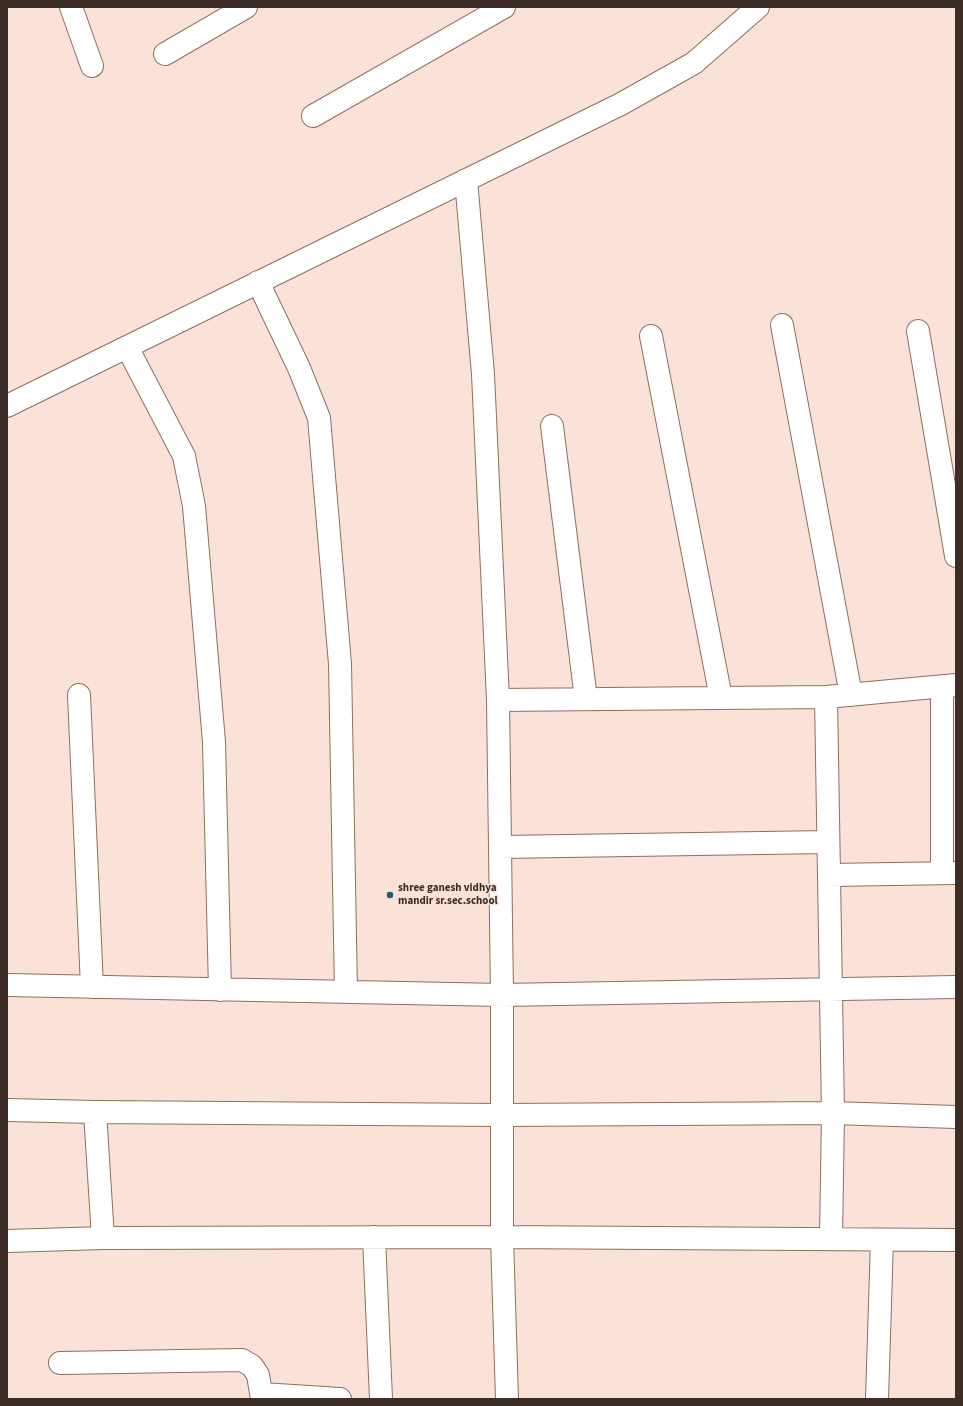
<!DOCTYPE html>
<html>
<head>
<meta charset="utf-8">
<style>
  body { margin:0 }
  #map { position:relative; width:963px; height:1406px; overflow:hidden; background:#fae2d8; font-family:"Source Sans 3",sans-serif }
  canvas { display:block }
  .frame { position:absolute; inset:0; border:8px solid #3c2e27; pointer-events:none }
</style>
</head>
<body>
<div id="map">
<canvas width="963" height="1406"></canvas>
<div class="frame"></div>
</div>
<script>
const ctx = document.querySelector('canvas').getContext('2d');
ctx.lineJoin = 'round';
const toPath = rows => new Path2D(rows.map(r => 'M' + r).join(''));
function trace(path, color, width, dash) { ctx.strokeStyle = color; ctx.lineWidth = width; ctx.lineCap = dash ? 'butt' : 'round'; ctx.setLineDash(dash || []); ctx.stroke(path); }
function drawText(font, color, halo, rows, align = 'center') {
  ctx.font = font + ' "Source Sans 3",sans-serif'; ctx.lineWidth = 3; ctx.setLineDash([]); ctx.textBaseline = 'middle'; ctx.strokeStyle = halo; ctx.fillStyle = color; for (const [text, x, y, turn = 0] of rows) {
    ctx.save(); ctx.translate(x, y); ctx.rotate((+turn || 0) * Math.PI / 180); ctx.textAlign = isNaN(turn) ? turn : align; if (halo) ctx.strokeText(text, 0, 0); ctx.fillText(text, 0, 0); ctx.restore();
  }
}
const minor = toPath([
  [71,7,92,66],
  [165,54,246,7],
  [313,116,504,7],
  [466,180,483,374,498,700,502,995,502,1237,507,1399],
  [258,282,299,368,319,418,340,664,346,992],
  [782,325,851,695],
  [918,331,956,556],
  [651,336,721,698],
  [127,347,184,456,194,506,214,742,220,990],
  [7,406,621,104,694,63,758,7],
  [552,426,586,699],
  [942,687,942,873],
  [79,695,92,987],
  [826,697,833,1113,831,1239],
  [498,700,826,697,956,685],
  [500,847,828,842],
  [829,875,956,873],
  [7,985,502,995,956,987],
  [7,1110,95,1112,502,1115,833,1113,956,1117],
  [95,1112,103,1238],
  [374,1237,381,1399],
  [7,1241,103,1238,502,1237,956,1240],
  [60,1363,242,1360,252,1366,258,1375,262,1399],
  [262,1394,340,1399],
  [877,1399,882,1240]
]);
trace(minor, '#906e5f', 24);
trace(minor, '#fff', 22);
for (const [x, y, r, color] of [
  [390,895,4,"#185f70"]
]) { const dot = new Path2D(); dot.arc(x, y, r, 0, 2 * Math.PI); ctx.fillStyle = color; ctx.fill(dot); trace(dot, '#fae2d8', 1.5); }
drawText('bold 11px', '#3c2e27', '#fae2d8', [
  ["shree ganesh vidhya",398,889],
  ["mandir sr.sec.school",398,902]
], 'left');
</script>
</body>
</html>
